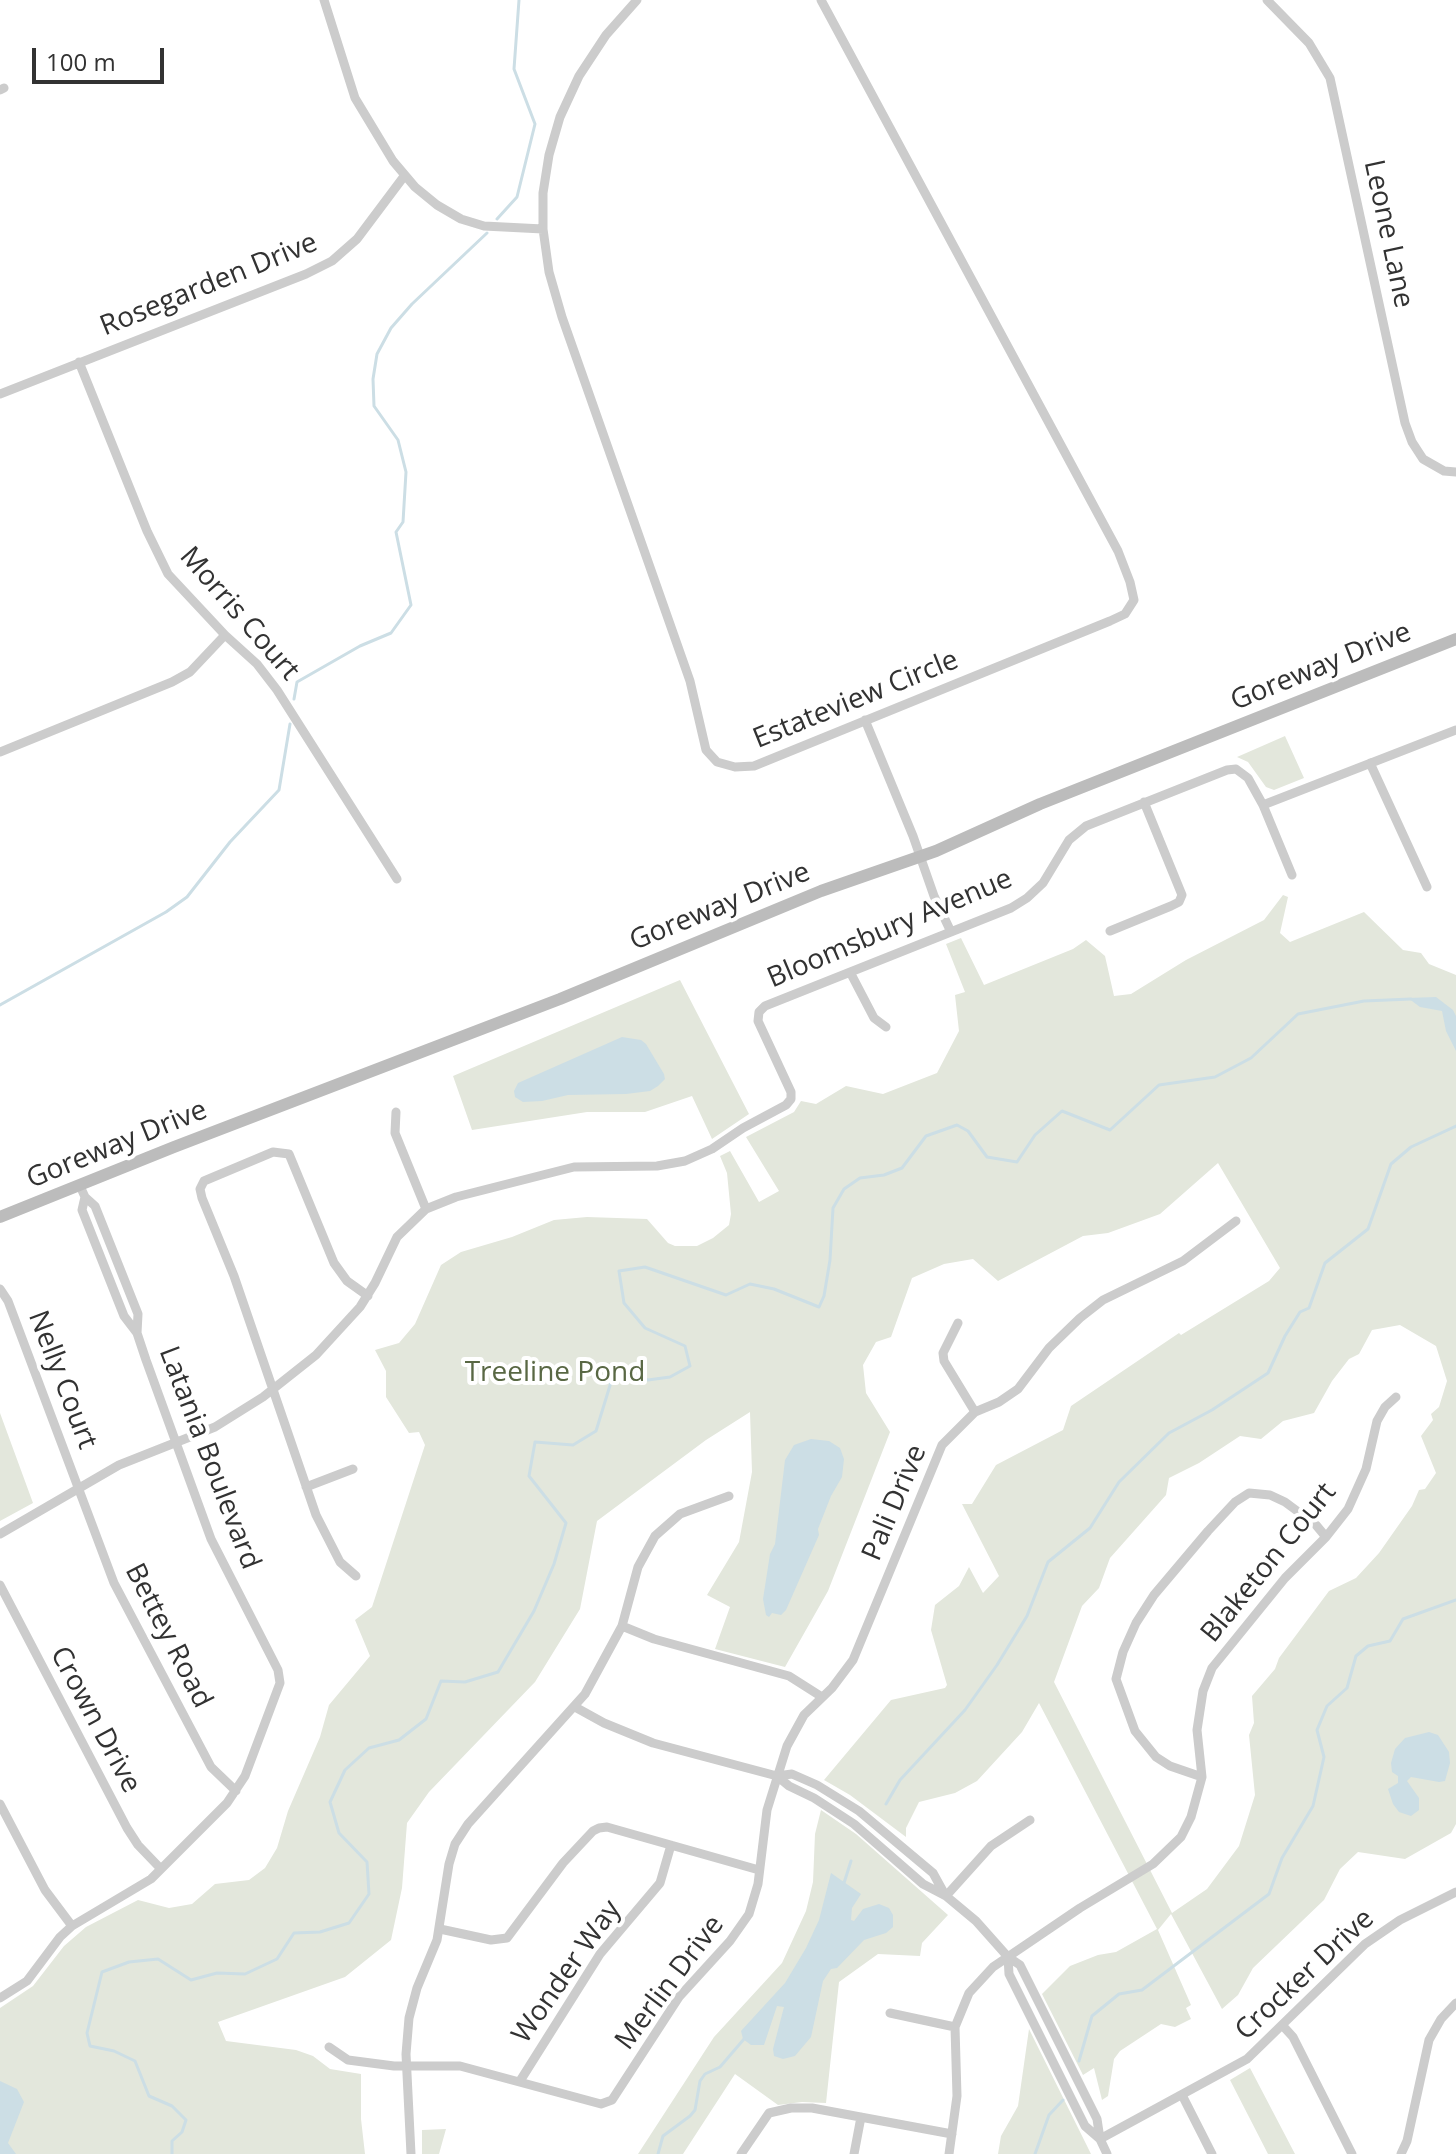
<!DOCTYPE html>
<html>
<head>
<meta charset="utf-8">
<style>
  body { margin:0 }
  #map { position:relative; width:1456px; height:2154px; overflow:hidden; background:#fff; font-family:"Open Sans",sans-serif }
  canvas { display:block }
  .scale { position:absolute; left:32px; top:48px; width:132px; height:36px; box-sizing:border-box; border:4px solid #323232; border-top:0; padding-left:10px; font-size:24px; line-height:28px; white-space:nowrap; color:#323232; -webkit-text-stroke:6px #fff; paint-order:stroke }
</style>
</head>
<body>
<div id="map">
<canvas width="1456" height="2154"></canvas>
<div class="scale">100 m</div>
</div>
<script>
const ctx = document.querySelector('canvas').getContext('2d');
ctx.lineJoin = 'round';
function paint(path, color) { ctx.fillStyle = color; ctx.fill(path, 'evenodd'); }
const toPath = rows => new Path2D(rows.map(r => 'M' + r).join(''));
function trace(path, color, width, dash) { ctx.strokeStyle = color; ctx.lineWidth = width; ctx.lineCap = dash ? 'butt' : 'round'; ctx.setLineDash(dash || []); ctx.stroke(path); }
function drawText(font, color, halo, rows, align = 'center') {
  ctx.font = font + ' "Open Sans",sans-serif'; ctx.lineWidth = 8; ctx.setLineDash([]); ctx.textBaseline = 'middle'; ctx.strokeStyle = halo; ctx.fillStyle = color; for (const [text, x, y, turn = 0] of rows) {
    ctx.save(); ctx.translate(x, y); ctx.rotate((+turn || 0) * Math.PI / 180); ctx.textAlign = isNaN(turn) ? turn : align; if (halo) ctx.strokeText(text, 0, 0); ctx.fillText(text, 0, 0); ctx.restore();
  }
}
paint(toPath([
  [1285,736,1304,778,1274,790,1266,787,1248,762,1237,757],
  [1283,895,1288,897,1280,933,1290,942,1364,912,1403,950,1421,953,1429,964,1456,975,1456,1824,1451,1833,1405,1859,1358,1852,1340,1869,1324,1900,1253,1968,1238,1995,1222,2009,1171,1914,1158,1930,1191,2005,1186,2008,1191,2019,1175,2027,1161,2024,1120,2051,1114,2059,1108,2096,1102,2100,1094,2068,1083,2075,1042,1994,1070,1966,1098,1955,1116,1952,1157,1929,1039,1703,1022,1732,977,1781,955,1793,919,1802,906,1828,906,1837,850,1795,824,1780,891,1700,945,1688,947,1685,931,1630,935,1605,959,1586,969,1567,983,1593,999,1576,962,1504,972,1504,996,1465,1063,1430,1071,1406,1179,1333,1181,1335,1269,1281,1280,1268,1218,1163,1160,1214,1108,1233,1083,1236,998,1281,973,1259,944,1264,912,1278,891,1337,876,1342,863,1365,866,1393,890,1432,828,1591,785,1667,715,1649,730,1607,707,1595,739,1542,752,1472,750,1412,706,1440,597,1521,580,1609,535,1682,429,1792,407,1823,402,1888,391,1940,345,1977,218,2022,226,2041,296,2050,313,2056,330,2069,361,2074,361,2119,365,2154,0,2154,0,2008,33,1986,64,1946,86,1927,138,1900,169,1908,192,1904,215,1884,249,1880,265,1868,277,1848,288,1811,320,1737,329,1705,370,1656,355,1620,372,1607,425,1445,419,1432,409,1433,386,1397,386,1371,375,1350,399,1343,415,1324,441,1265,461,1252,512,1237,554,1220,587,1217,647,1219,668,1243,675,1246,697,1246,713,1238,729,1225,731,1214,727,1173,720,1156,730,1151,759,1202,779,1191,746,1137,794,1112,801,1101,816,1104,846,1086,883,1094,937,1073,959,1031,955,995,965,992,946,944,961,938,984,985,1073,949,1086,940,1105,956,1114,996,1131,994,1186,960,1264,920],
  [1400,1325,1436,1346,1447,1381,1439,1407,1431,1414,1433,1420,1421,1436,1436,1473,1425,1489,1419,1490,1412,1506,1379,1553,1356,1578,1329,1591,1279,1658,1275,1669,1252,1696,1254,1723,1249,1735,1255,1795,1239,1846,1207,1889,1172,1913,1054,1682,1082,1606,1099,1588,1110,1558,1166,1495,1169,1478,1199,1463,1240,1436,1261,1439,1283,1421,1314,1413,1332,1381,1349,1359,1359,1354,1372,1330],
  [680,980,749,1114,712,1139,692,1096,645,1112,587,1112,472,1130,453,1076],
  [0,1413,33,1503,0,1521],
  [821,1810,856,1834,948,1915,922,1943,920,1956,878,1954,839,1982,826,2103,802,2102,778,2105,735,2074,683,2154,638,2154,714,2037,782,1963,806,1911,813,1882,815,1834],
  [1029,2029,1091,2154,998,2154,1001,2136,1018,2106],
  [1250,2068,1295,2154,1268,2154,1230,2080],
  [446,2129,439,2154,422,2154,422,2130]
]), '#e3e7dc');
paint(toPath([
  [1436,997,1453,1010,1456,1016,1456,1051,1446,1031,1442,1011,1420,1007,1408,998],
  [622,1037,641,1040,646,1044,664,1074,665,1079,658,1086,650,1091,626,1094,568,1095,542,1101,523,1102,515,1097,514,1091,518,1083],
  [811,1439,829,1441,840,1448,844,1459,842,1477,831,1496,818,1529,819,1535,786,1610,781,1615,772,1613,769,1617,766,1615,763,1599,770,1554,775,1544,785,1460,794,1445],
  [1429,1732,1438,1735,1449,1752,1450,1763,1445,1781,1439,1782,1411,1777,1407,1781,1419,1798,1419,1810,1411,1816,1399,1812,1393,1804,1388,1789,1398,1783,1398,1776,1392,1772,1391,1763,1395,1749,1405,1738],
  [831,1873,861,1894,852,1908,851,1920,854,1921,863,1909,879,1904,889,1908,893,1915,893,1927,886,1933,864,1940,837,1968,831,1969,823,1981,811,2037,795,2056,783,2059,774,2056,773,2049,784,2007,777,2006,764,2045,751,2045,743,2039,741,2031,785,1983,806,1948,819,1920],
  [0,2081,17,2089,24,2102,8,2143,16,2154,0,2154]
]), '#ccdee5');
trace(toPath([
  [497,219,517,197,535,124,514,69,519,0],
  [294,699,297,682,360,646,391,633,411,605,396,532,403,522,406,472,398,440,374,406,373,379,377,354,391,328,412,304,487,233],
  [0,1005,166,912,187,897,230,842,279,790,290,724],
  [886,1804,900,1780,965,1710,997,1665,1027,1616,1048,1562,1090,1528,1119,1482,1169,1433,1212,1410,1268,1373,1285,1336,1300,1312,1309,1308,1325,1263,1368,1229,1391,1164,1411,1147,1456,1126],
  [844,1883,851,1861],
  [1079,2061,1092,2016,1119,1994,1142,1990,1269,1894,1282,1858,1313,1806,1324,1757,1317,1730,1327,1706,1347,1688,1356,1656,1368,1646,1390,1641,1403,1619,1456,1600],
  [172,2154,172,2141,182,2132,186,2120,172,2106,149,2096,135,2061,114,2051,90,2046,87,2033,102,1972,129,1962,158,1959,191,1980,217,1973,245,1974,277,1959,294,1933,320,1932,349,1923,369,1894,367,1862,339,1833,330,1802,345,1770,369,1748,399,1740,426,1719,441,1681,465,1682,498,1672,534,1611,554,1564,566,1523,529,1476,535,1442,573,1445,596,1431,612,1379,633,1375,648,1380,670,1377,690,1366,685,1346,645,1328,624,1303,619,1271,645,1267,726,1295,750,1284,774,1289,819,1307,824,1296,830,1260,833,1208,844,1189,860,1178,884,1175,902,1168,926,1136,957,1125,968,1131,987,1157,1017,1162,1035,1135,1062,1111,1110,1130,1159,1085,1215,1077,1251,1058,1298,1014,1364,1001,1411,999],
  [658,2154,663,2136,690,2116,695,2110,700,2081,705,2074,720,2067,744,2039],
  [1035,2154,1049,2115,1063,2100]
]), '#ccdee5', 3);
trace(toPath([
  [324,0,355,98,393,161,415,187,437,205,461,219,484,226,543,229],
  [637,0,606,35,579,76,560,117,549,155,543,193,543,229,549,272,562,317,690,681,706,750,717,762,735,767,754,766,1110,621,1125,614,1134,600,1130,582,1118,551,821,0],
  [1267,0,1309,43,1330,78,1405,423,1412,442,1423,459,1444,471,1456,472],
  [0,90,4,88],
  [79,362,147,531,168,574,225,635,257,664,277,690,397,879],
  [0,394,306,274,332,261,357,239,405,175],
  [865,720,913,836,934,896,951,932],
  [0,752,172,682,190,672,225,635],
  [1370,763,1427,887],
  [1263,805,1456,730],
  [1110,931,1171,906,1179,902,1182,895,1144,802],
  [850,972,874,1018,886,1027],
  [396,1112,395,1133,426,1209],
  [85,1197,82,1210,124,1316,137,1333],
  [0,1289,8,1301,114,1583,211,1767,236,1791],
  [958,1323,943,1353,944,1361,975,1412],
  [306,1487,353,1469],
  [0,1534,119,1465,215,1427,263,1397,316,1355,360,1307,375,1283,397,1237,426,1209,456,1197,574,1167,657,1166,685,1161,712,1149,743,1128,786,1105,791,1099,791,1092,758,1021,759,1012,765,1006,1011,908,1027,898,1043,883,1069,840,1086,826,1227,770,1236,769,1248,778,1263,805,1292,875],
  [356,1576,340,1562,316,1515,234,1276,202,1198,200,1189,204,1181,273,1152,289,1154,334,1263,347,1281,368,1296],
  [0,1585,127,1828,138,1845,161,1869],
  [622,1626,654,1639,789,1676,822,1697],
  [575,1707,604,1723,653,1743,777,1776,792,1774,817,1785,859,1811,933,1873,944,1893],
  [777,1776,789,1786,814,1798,854,1824,923,1884,946,1896,976,1921,1008,1957,1020,1965,1097,2119,1100,2139,1107,2154],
  [1202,1777,1170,1766,1156,1757,1135,1731,1116,1679,1123,1652,1136,1623,1154,1595,1208,1531,1235,1502,1249,1493,1270,1495,1285,1502,1316,1525,1326,1537],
  [0,1804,45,1890,72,1926],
  [946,1896,991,1846,1030,1820],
  [440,1929,491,1940,507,1938,563,1863,593,1831,599,1828,607,1827,759,1870],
  [1008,1957,1009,1974,1085,2126,1100,2139],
  [0,1998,27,1981,60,1937,72,1926,151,1879,227,1803,245,1776,280,1683,278,1670,211,1539,146,1360,137,1333,138,1314,95,1206,85,1197,80,1186],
  [890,2013,955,2027],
  [1283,2026,1293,2037,1352,2154],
  [329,2047,348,2060,394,2066,460,2066,601,2104,612,2100,679,1997,730,1941,749,1914,758,1884,767,1810,787,1746,804,1715,832,1688,853,1660,942,1445,975,1412,999,1402,1018,1389,1049,1348,1080,1318,1103,1300,1183,1261,1236,1221],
  [520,2081,600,1954,660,1883,671,1845],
  [1182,2095,1212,2154],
  [1100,2139,1247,2059,1365,1944,1400,1920,1456,1892],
  [411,2154,406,2054,409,2018,417,1988,437,1940,449,1864,455,1844,468,1824,585,1694,622,1626,638,1567,655,1536,680,1514,729,1496],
  [741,2154,769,2113,791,2108,812,2108,952,2134],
  [854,2154,861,2117],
  [949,2154,957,2096,955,2027,969,1993,993,1967,1080,1908,1153,1864,1181,1837,1191,1817,1202,1777,1197,1730,1203,1691,1212,1668,1285,1578,1326,1537,1348,1509,1366,1469,1377,1421,1385,1407,1396,1397],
  [1401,2154,1407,2141,1429,2040,1441,2019,1456,2003]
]), '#ccc', 9);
trace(toPath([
  [0,1217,174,1147,560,999,821,891,936,851,1040,804,1456,639]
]), '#bcbcbc', 12);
drawText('28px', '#323232', '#fff', [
  ["Leone Lane",1388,234,78],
  ["Rosegarden Drive",209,285,-22],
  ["Morris Court",239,614,49],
  ["Goreway Drive",1321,667,-22],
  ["Estateview Circle",856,700,-22],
  ["Goreway Drive",720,907,-22],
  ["Bloomsbury Avenue",890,929,-23],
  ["Goreway Drive",117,1145,-22],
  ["Nelly Court",62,1380,69],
  ["Latania Boulevard",209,1458,69],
  ["Pali Drive",895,1503,-67],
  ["Blaketon Court",1269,1563,-51],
  ["Bettey Road",168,1636,63],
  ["Crown Drive",95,1720,62],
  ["Wonder Way",567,1972,-55],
  ["Crocker Drive",1305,1975,-43],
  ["Merlin Drive",670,1983,-53]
]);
drawText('28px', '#596844', '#fff', [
  ["Treeline Pond",555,1373]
]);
</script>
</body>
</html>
